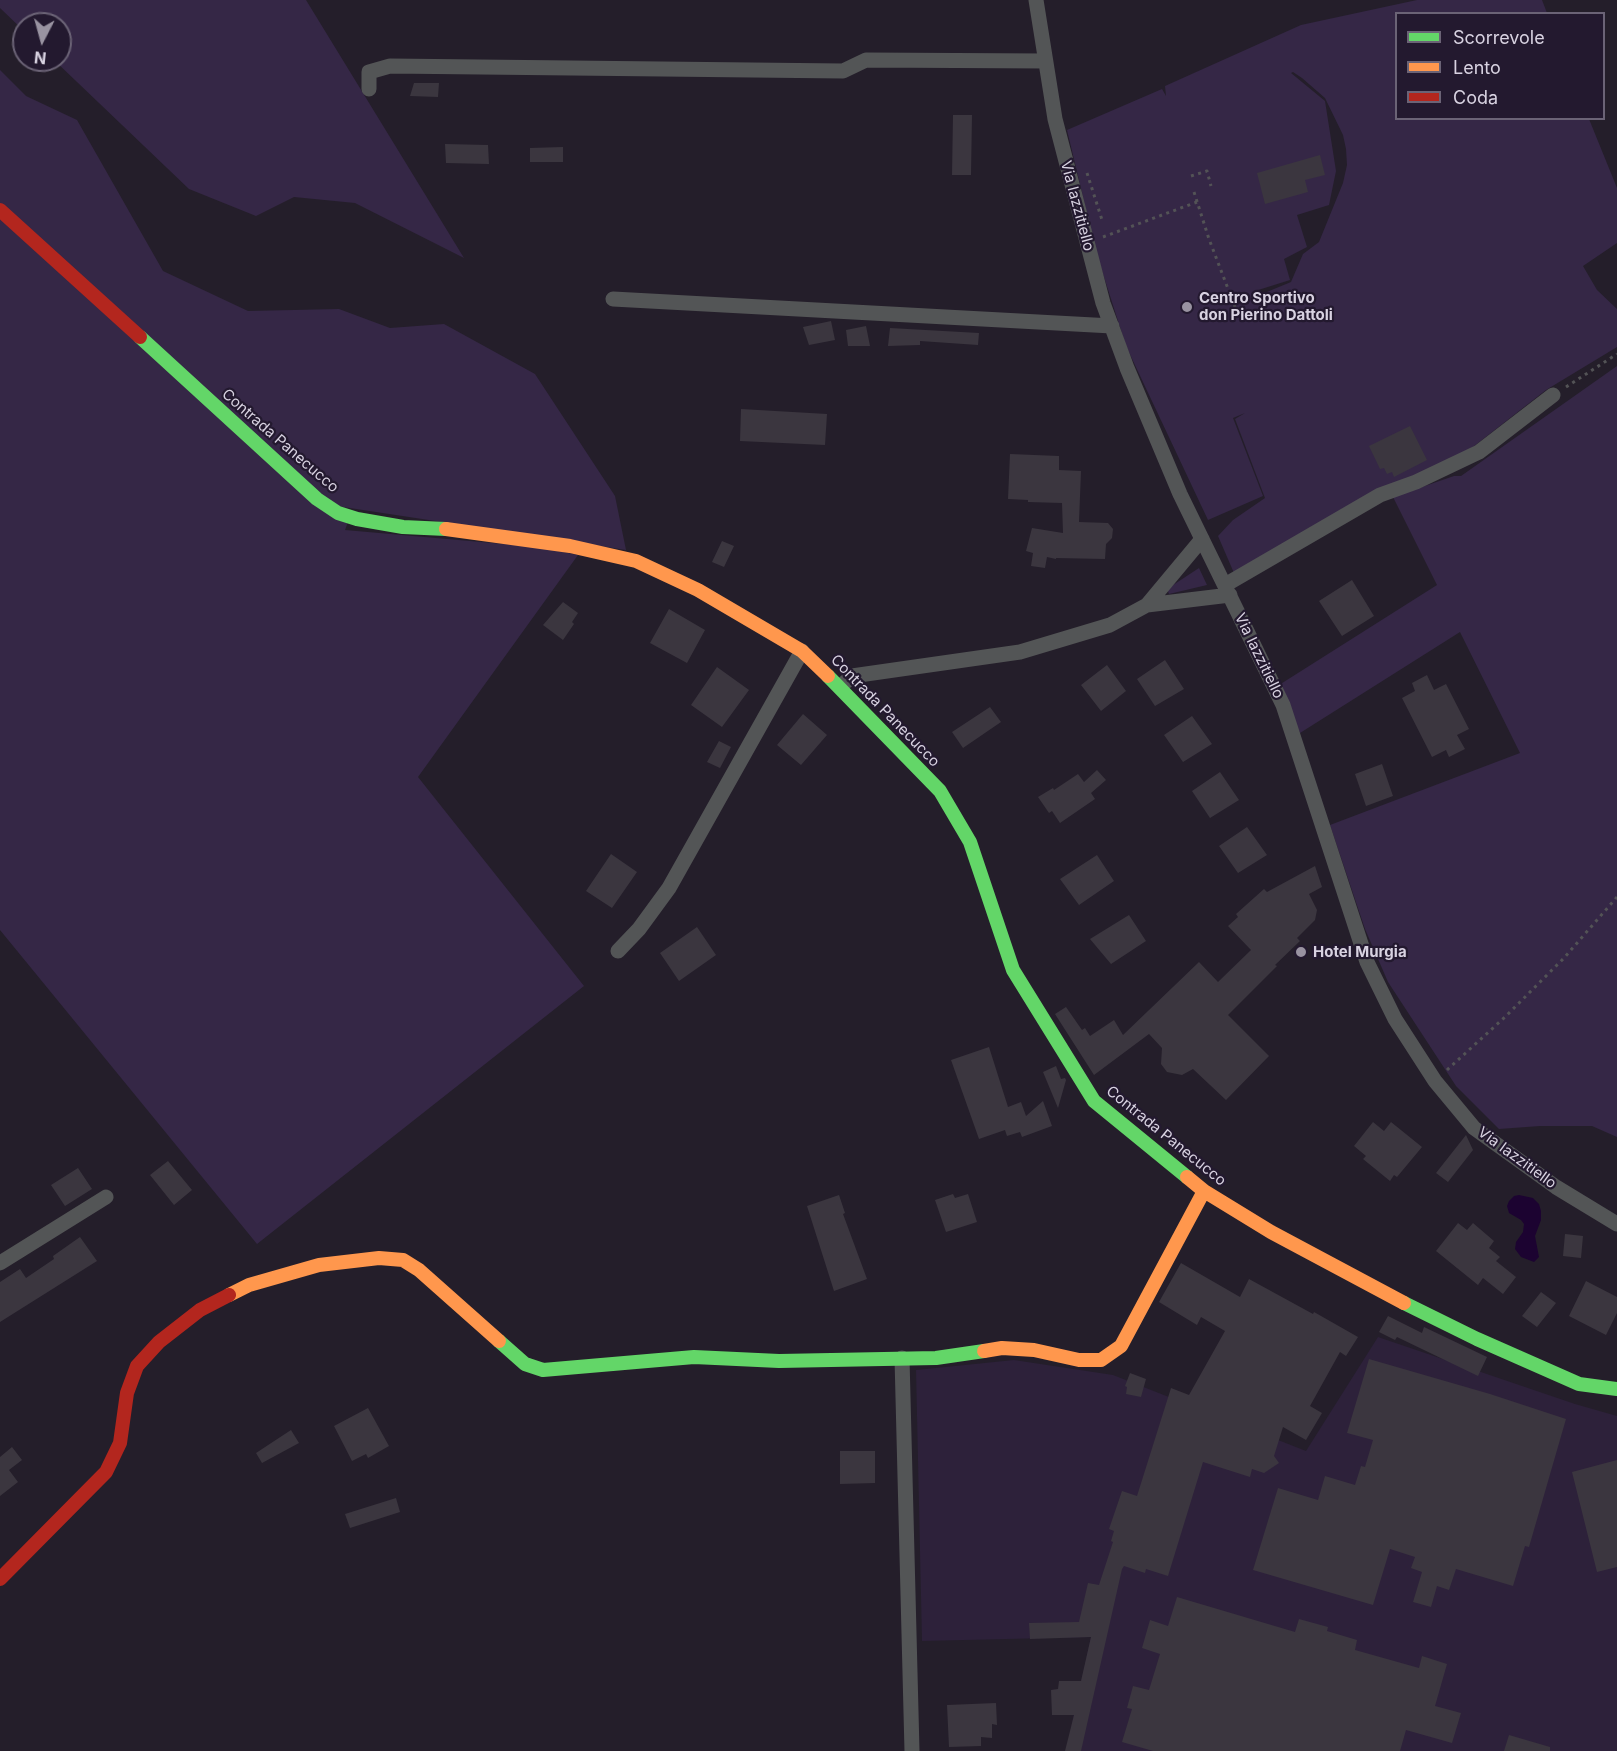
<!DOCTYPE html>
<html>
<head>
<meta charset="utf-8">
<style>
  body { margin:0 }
  #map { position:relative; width:1617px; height:1751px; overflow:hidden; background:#241e2a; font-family:Inter,sans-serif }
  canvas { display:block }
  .legend { position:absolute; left:1395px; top:12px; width:210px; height:108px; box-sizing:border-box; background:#23192f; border:2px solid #6b6376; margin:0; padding:8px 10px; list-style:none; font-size:18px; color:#d8d2e1 }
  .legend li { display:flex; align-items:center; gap:12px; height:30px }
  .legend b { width:30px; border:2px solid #6b6376 }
  .north { position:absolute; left:12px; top:12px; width:60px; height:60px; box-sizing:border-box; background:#23192f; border:2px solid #6b6376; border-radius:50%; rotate:186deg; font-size:16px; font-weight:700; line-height:24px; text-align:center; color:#d8d2e1 }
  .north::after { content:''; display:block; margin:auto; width:21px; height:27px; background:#9993a1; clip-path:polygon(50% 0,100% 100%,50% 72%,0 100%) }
</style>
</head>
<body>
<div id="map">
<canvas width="1617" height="1751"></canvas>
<ul class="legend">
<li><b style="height:8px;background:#63d668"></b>Scorrevole</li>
<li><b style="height:8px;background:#ff974d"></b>Lento</li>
<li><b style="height:8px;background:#b3261e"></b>Coda</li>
</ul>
<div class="north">N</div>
</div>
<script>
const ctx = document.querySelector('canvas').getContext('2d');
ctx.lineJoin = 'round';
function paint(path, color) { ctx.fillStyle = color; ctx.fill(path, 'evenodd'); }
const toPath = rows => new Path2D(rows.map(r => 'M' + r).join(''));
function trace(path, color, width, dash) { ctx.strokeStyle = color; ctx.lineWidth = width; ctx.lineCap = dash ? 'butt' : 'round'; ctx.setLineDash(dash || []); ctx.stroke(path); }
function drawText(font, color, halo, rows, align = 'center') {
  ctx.font = font + ' Inter,sans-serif'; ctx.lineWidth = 4.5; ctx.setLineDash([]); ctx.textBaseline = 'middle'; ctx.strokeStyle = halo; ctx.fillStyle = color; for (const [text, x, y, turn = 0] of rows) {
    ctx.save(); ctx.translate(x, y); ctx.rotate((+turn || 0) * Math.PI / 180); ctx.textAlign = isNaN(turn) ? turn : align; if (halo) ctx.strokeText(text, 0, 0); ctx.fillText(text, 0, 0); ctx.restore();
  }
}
paint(toPath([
  [1378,1337,1575,1404,1617,1416,1617,1751,1066,1751,1091,1637,922,1641,916,1370,1014,1360,1113,1375,1306,1451]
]), '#2d213a');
paint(toPath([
  [0,0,306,0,464,258,355,203,294,197,256,216,189,189,54,60,60,60,60,24,24,24,24,31,0,8],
  [1417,0,1542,0,1547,13,1396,14,1396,118,1589,119,1617,188,1617,243,1583,266,1597,290,1617,309,1617,347,1546,390,1469,450,1234,573,1218,536,1233,520,1265,498,1235,419,1245,413,1233,418,1263,496,1208,520,1126,346,1097,255,1067,130,1162,89,1166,96,1165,86,1301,25],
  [1293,72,1302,78,1325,98,1343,135,1346,149,1347,165,1343,183,1319,242,1303,254,1291,282,1257,296,1255,291,1290,280,1284,259,1307,247,1297,215,1329,205,1336,171,1325,101,1291,73],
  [0,70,26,96,77,120,163,271,248,311,339,309,390,328,444,324,535,374,615,496,626,550,330,505,0,204],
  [0,217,348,522,345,530,538,547,578,555,418,777,584,986,257,1244,0,930],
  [1617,366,1617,1137,1592,1126,1540,1126,1499,1129,1456,1086,1388,982,1365,929,1330,825,1520,753,1460,632,1300,733,1279,685,1437,585,1393,497,1454,476,1461,476],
  [1199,568,1207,585,1169,594,1167,589]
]), '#352746');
paint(toPath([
  [1519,1195,1533,1198,1539,1204,1541,1211,1541,1220,1535,1236,1539,1257,1534,1262,1521,1257,1515,1249,1516,1242,1523,1232,1524,1224,1521,1220,1509,1213,1507,1206,1509,1201,1514,1196]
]), '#1c0331');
paint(toPath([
  [414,83,439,83,438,97,410,96],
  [953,115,972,115,971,175,952,175],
  [445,144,488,145,489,164,446,163],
  [563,147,563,162,530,162,530,148],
  [1320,155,1325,175,1305,180,1308,192,1265,204,1257,173],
  [831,321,835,340,809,345,803,327],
  [866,326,870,346,848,346,846,330],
  [890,328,979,333,978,345,920,341,920,345,888,346],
  [741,409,827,414,825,445,740,441],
  [1410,426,1427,460,1394,477,1392,472,1387,474,1384,468,1380,469,1369,446],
  [1010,454,1059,456,1059,470,1081,471,1079,522,1108,523,1113,529,1112,538,1106,544,1105,559,1056,558,1056,559,1047,557,1045,568,1031,566,1033,553,1026,551,1032,528,1063,533,1062,503,1028,502,1028,500,1008,499],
  [722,541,734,546,724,567,712,562],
  [1352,580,1374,616,1342,636,1319,601],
  [563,602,578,613,572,622,574,624,563,640,543,625],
  [669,609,705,630,687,663,650,643],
  [1165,660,1184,689,1155,706,1137,679],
  [1107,665,1126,691,1101,711,1081,685],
  [717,667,749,690,722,727,691,705],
  [1427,675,1434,690,1446,684,1469,729,1457,735,1465,749,1449,757,1446,750,1432,757,1402,698,1415,691,1412,683],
  [990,707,1001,722,963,748,952,732],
  [803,714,827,735,801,765,777,745],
  [1192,716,1212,744,1183,762,1164,735],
  [719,741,731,747,720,768,707,762],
  [1382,764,1393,796,1366,806,1355,774],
  [1097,770,1106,780,1091,793,1095,799,1060,823,1052,811,1049,813,1038,797,1053,788,1054,790,1078,774,1084,782],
  [1220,772,1239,800,1210,818,1192,791],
  [1247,827,1267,855,1238,873,1219,846],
  [611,854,637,872,612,908,586,891],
  [1097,855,1114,881,1079,905,1060,879],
  [1315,866,1322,887,1309,894,1317,910,1315,920,1297,938,1300,941,1275,965,1277,966,1228,1015,1269,1056,1226,1100,1193,1069,1182,1075,1167,1072,1161,1064,1162,1048,1149,1034,1094,1075,1055,1014,1066,1007,1082,1030,1085,1028,1090,1036,1114,1020,1123,1035,1199,962,1218,982,1251,950,1228,926,1238,917,1236,914,1264,889,1267,892],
  [1129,915,1146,941,1111,964,1090,939],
  [697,927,716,955,679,981,660,953],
  [989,1047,1008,1107,1021,1102,1026,1116,1043,1101,1052,1126,1022,1137,1020,1132,1007,1136,1005,1130,979,1139,951,1060],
  [1056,1066,1061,1079,1065,1078,1066,1080,1058,1108,1043,1072],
  [1373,1122,1384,1131,1391,1122,1422,1147,1397,1177,1394,1175,1390,1181,1363,1159,1366,1156,1354,1146],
  [1466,1135,1473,1150,1448,1182,1436,1173],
  [168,1161,192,1190,174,1205,150,1175],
  [78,1168,92,1189,65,1206,51,1185],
  [953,1194,955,1198,968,1194,977,1222,946,1232,935,1200],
  [839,1195,845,1213,843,1214,867,1279,834,1291,807,1206],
  [1458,1223,1467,1230,1473,1223,1494,1241,1489,1248,1500,1257,1496,1261,1516,1277,1503,1294,1483,1278,1478,1285,1436,1251],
  [1565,1234,1583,1236,1581,1258,1563,1256],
  [80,1237,97,1261,0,1322,0,1282,20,1269,26,1278,54,1259,53,1256],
  [1181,1263,1240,1297,1249,1279,1313,1314,1314,1312,1358,1337,1346,1356,1340,1352,1310,1406,1322,1413,1306,1440,1283,1427,1274,1456,1279,1463,1264,1473,1252,1469,1250,1477,1203,1462,1168,1576,1146,1569,1145,1573,1124,1566,1122,1569,1081,1751,1065,1751,1074,1715,1052,1715,1051,1690,1058,1689,1059,1681,1081,1681,1091,1637,1030,1639,1029,1623,1079,1622,1088,1583,1099,1585,1113,1542,1111,1541,1114,1531,1109,1529,1122,1491,1137,1496,1171,1388,1189,1395,1225,1331,1201,1317,1197,1325,1159,1302],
  [1586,1281,1617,1297,1617,1313,1606,1335,1569,1316],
  [1541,1292,1556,1303,1537,1327,1522,1316],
  [1388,1316,1422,1333,1424,1327,1487,1357,1478,1376,1397,1337,1395,1340,1379,1332],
  [1369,1359,1490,1394,1566,1419,1529,1547,1525,1546,1513,1586,1456,1569,1449,1590,1437,1586,1431,1607,1413,1602,1422,1572,1411,1568,1415,1557,1390,1549,1373,1605,1253,1570,1278,1488,1318,1500,1325,1476,1355,1485,1361,1466,1365,1467,1373,1440,1347,1433],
  [1130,1373,1146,1379,1141,1397,1126,1394,1127,1387,1125,1386],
  [368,1408,389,1446,368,1458,366,1454,352,1461,334,1426],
  [291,1430,299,1443,262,1463,256,1453],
  [12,1447,22,1460,9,1470,18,1482,0,1496,0,1457],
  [840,1451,875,1451,875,1483,840,1484],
  [1617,1460,1617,1567,1597,1572,1572,1472],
  [396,1498,400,1512,350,1528,345,1514],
  [1177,1597,1295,1632,1299,1619,1328,1627,1327,1631,1357,1640,1355,1650,1419,1668,1422,1656,1447,1664,1435,1706,1461,1713,1452,1743,1406,1730,1400,1751,1153,1751,1122,1742,1132,1709,1127,1708,1133,1686,1149,1690,1160,1654,1142,1648,1150,1620,1168,1626],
  [996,1703,997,1725,992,1724,992,1738,981,1737,981,1746,949,1747,947,1705],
  [1509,1735,1550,1747,1550,1751,1504,1751]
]), '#3b363f');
trace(toPath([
  [1087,173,1103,223],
  [1191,176,1207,171,1211,186],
  [1194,192,1209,239,1235,307],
  [1103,237,1197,202],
  [1566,387,1617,354],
  [1447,1070,1505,1017,1564,958,1617,897]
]), '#535356', 3, [3, 4.5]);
trace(toPath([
  [1036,0,1055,119,1103,303,1127,368,1180,494,1283,705,1367,962,1395,1019,1435,1081,1474,1128,1556,1187,1617,1224],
  [369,89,369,72,390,66,843,71,866,60,1045,61],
  [613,299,1112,326],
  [1225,585,1380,495,1416,482,1479,452,1553,395],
  [1147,605,1230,595],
  [840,687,852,676,1020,652,1110,625,1147,605,1202,539],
  [618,951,639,929,669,888,802,651],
  [0,1263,106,1197],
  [902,1358,912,1751]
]), '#535556', 15);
trace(toPath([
  [140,337,317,499,338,513,357,519,403,527,446,529],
  [828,676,940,791,970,842,1013,970,1094,1101,1187,1177],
  [1404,1303,1477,1339,1579,1384,1617,1389],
  [499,1341,525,1364,543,1370,694,1357,779,1361,936,1358,984,1351]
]), '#63d668', 14);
trace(toPath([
  [446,529,570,546,636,561,698,590,802,651,828,676],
  [1187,1177,1204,1191,1271,1232,1404,1303],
  [229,1295,249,1285,319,1265,379,1258,403,1260,419,1270,499,1341],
  [984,1351,1002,1348,1034,1350,1079,1360,1101,1360,1121,1346,1204,1191]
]), '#ff974d', 14);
trace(toPath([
  [0,210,140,337],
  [0,1579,106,1472,120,1443,127,1393,137,1366,159,1342,200,1310,229,1295]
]), '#b3261e', 14);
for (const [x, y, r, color] of [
  [1187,307,6,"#9993a1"],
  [1301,952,6,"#9993a1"]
]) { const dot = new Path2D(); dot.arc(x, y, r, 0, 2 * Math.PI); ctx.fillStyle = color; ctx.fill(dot); trace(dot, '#23192f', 2); }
drawText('15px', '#d8d2e1', '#23192f', [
  ["Via Iazzitiello",1077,206,75],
  ["Contrada Panecucco",280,441,41],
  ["Via Iazzitiello",1259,656,64],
  ["Contrada Panecucco",885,711,46],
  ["Contrada Panecucco",1166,1136,39],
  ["Via Iazzitiello",1517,1158,36]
]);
drawText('bold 15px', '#d8d2e1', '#23192f', [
  ["Centro Sportivo",1199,298],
  ["don Pierino Dattoli",1199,315],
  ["Hotel Murgia",1313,952]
], 'left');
</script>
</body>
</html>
